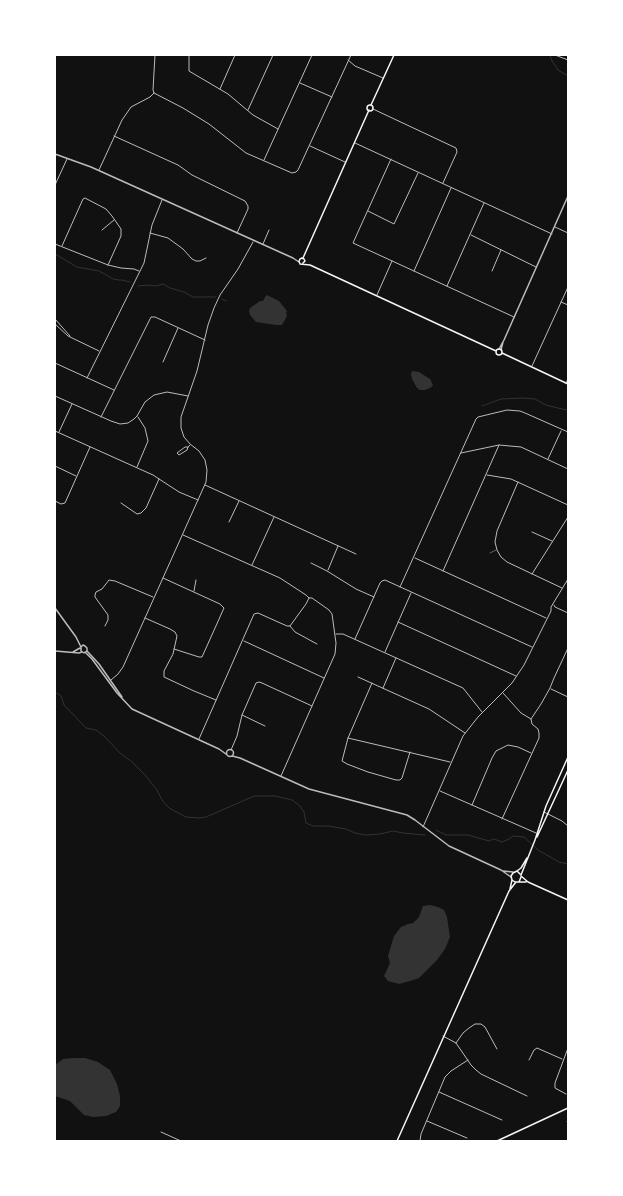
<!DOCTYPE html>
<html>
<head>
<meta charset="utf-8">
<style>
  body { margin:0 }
  #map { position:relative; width:623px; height:1196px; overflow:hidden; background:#111; font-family:"Fira Sans Condensed",sans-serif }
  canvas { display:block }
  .frame { position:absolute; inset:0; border:56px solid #fff; pointer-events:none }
</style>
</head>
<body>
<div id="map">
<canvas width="623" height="1196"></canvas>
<div class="frame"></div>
</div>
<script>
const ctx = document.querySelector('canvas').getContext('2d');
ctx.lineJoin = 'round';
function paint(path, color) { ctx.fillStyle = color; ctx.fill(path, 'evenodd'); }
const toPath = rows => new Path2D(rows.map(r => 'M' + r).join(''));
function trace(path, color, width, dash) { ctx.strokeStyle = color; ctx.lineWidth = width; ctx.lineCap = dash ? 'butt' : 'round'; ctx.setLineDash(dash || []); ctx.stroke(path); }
paint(toPath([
  [267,295,279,301,287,311,286,313,287,316,282,325,276,325,256,322,250,315,249,311,250,308,260,301,263,301,265,297],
  [412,371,419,372,430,379,433,385,430,388,425,390,420,390,417,388,412,379,411,374],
  [430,905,438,907,444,910,447,917,450,937,445,949,437,960,419,978,410,981,399,984,388,981,384,976,390,963,388,956,394,936,401,927,408,924,413,923,419,917,423,906],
  [72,1058,85,1058,98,1062,110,1070,117,1084,120,1096,120,1106,116,1112,106,1116,93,1117,84,1115,70,1101,55,1096,55,1065,63,1059]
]), '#333');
trace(toPath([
  [550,55,552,61,558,70,568,76],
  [55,254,77,267,99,271,113,279,119,280,122,280,130,282],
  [138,286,148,285,156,286,163,284,165,285,170,288,184,292,193,297,216,297],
  [222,299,226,301],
  [482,406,501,399,523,398,535,399,546,405,562,409,568,410],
  [55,692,61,696,64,705,86,728,96,730,104,736,121,754,131,761,146,776,157,790,162,800,169,808,186,817,199,818,206,817,254,796,275,796,292,800,300,806,304,812,306,823,313,826,329,826,346,829,355,833,366,835,380,834,393,831,403,833,425,835],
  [436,830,446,835,468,835,489,841,494,839,502,842,509,839,513,836,524,837,538,850,559,862,568,864]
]), '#333', 1);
trace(toPath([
  [490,553,496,550]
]), '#bcbcbc', 0.5);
trace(toPath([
  [155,55,153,90,154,93,183,108,209,124,246,153,292,173,296,172,298,170,351,55],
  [189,55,189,71,228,94,253,115,278,129],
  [555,55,568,60],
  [348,60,355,66,383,78],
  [300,83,332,97],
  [220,89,235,55],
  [373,109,456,148,457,152,443,183],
  [248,110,273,55],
  [114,136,178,165,192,175,245,201,248,206,248,209,237,233],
  [355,143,552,234],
  [310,146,345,162],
  [391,159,353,243,514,317],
  [264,160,312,55],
  [99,170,122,120,131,107,150,97,154,93],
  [55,185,67,159],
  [368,211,394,224,418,173],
  [555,227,568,233],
  [102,230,114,220],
  [150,233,168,238,183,249,192,259,196,261,200,261,206,258],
  [471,235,536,267],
  [55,244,108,265,121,268,134,269,139,271],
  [263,244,269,230],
  [62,246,83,199,85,198,106,209,112,216,121,229,121,236,108,265],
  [414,271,451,188],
  [492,271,501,250],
  [447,286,484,203],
  [377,295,392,261],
  [561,302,568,305],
  [55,319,70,336],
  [55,324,68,336,99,351],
  [163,362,178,328],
  [55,363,114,390],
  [532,366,568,287],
  [87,378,144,263,152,225,162,200],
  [566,383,568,379],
  [55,396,111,421,120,424,128,423,134,419,137,416,145,402,154,395,167,392,188,396],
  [101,417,151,317,155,317,205,340],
  [55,431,153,475,179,492,198,500],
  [59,432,72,404],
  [188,447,185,447,177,453,179,455,187,450,188,447,190,445],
  [461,453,499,445,521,447,568,469],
  [548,459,561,431],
  [55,466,76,476],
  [137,467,148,441,145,428,138,417],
  [487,475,511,479,568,505],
  [518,482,497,531,495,542,497,550,501,557,507,562,562,588],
  [205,485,356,554],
  [55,501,61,504,65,503,90,447],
  [121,503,137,514,141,513,146,508,159,479],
  [229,522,239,501],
  [532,532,552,541],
  [183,535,280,578,306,595,309,598,312,598,329,610,332,614,336,643,335,654,281,776],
  [55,549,55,550],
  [415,558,546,618],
  [311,563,327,571,356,589,374,597],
  [252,565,274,517],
  [328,570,338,546],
  [443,571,499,445],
  [532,574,568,517],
  [163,578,220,604,224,608,202,657,199,657,174,649],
  [400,587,476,419,478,417,507,410,520,411,525,413,568,432],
  [194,591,196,580],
  [554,605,555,607,568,613],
  [145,618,170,629,175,632,177,636,173,654,164,671,164,677,194,691,216,700],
  [398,622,516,676],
  [105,626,108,620,108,615,95,597,95,595,96,592,102,589,109,580,115,581,153,597],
  [290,626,295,632,317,644],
  [336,634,343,634,463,688,482,712],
  [355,639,380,583,382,581,385,580,532,647],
  [244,641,324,678],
  [385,652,411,593],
  [358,677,429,709,465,733],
  [111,680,118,674,123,667,206,482,207,470,205,460,199,451,190,444,184,437,181,428,181,417,197,371,208,325,214,308,220,295,238,269,253,242],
  [372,683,348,738,342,761,347,764,368,772,396,780,400,780,402,778,410,752],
  [383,688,396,658],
  [551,689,568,697],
  [242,715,265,726],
  [531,719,541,704,550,688,554,678,568,648],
  [348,738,450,762],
  [199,739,254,614,258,613,287,626,290,626,306,604,309,598],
  [231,750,237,736,242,715,256,683,259,682,262,683,312,706],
  [440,791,536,833],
  [472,805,492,758,496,751,508,745,518,747,531,753],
  [544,812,562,821,568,826],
  [502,819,539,738,539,733,538,729,532,724,531,719,521,713,503,693],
  [423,827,463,736,478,717,512,683,524,665,551,611,551,607,568,579],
  [443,1036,456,1043,471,1065,476,1070,481,1074,527,1096],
  [456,1043,463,1033,469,1028,475,1024,481,1024,485,1027,497,1049],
  [529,1060,534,1050,537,1048,562,1059],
  [439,1092,502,1120],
  [566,1094,555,1088,555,1083,568,1048],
  [427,1121,467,1138],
  [567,1122,568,1123],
  [161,1132,181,1141],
  [420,1141,421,1134,445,1077,451,1071,468,1060]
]), '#bcbcbc', 1);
trace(toPath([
  [55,154,91,167,293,258,299,262],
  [499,349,504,340,568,196],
  [501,350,503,342],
  [55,608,76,637,81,647,81,651,84,653,87,651,87,648,85,646,83,645,81,647],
  [55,651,79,653,82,652],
  [87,651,99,664,122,697],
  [73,652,80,648],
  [85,652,92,659,117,693,132,709,219,749,226,754],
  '226.5 753a3.5 3.5 0 1 1 7 0a3.5 3.5 0 1 1-7 0Z',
  [232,756,240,758,309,789,407,815,415,820,449,846,501,870,511,877],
  [503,871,513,872]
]), '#bcbcbc', 1.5);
trace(toPath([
  [371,105,394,55],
  '367 108a3 3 0 1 1 6 0a3 3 0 1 1-6 0Z',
  [303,258,369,110],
  [303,263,305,261,304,259,302,258,300,259,299,261,300,264,310,265,496,351],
  '496 352a3 3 0 1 1 6 0a3 3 0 1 1-6 0Z',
  [502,353,568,384],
  [537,837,568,770],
  [517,871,521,868,527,858],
  [520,874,517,871,513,873,511,876,512,880,515,882,526,882],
  [521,875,535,840,546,806,568,757],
  [521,876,528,882,568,900],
  [519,882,521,877],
  [510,889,512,880],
  [397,1141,509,891,516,882],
  [497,1141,568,1108]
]), '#f5f5f5', 1.5);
</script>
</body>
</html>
